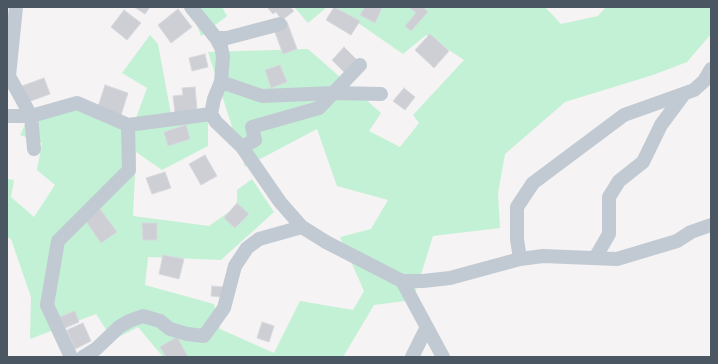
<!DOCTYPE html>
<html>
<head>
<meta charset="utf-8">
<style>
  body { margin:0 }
  #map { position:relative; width:718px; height:364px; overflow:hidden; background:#f5f3f3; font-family:"Titillium Web",sans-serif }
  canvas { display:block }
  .frame { position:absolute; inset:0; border:8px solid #4a5661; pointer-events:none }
</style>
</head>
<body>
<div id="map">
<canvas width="718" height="364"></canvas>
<div class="frame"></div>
</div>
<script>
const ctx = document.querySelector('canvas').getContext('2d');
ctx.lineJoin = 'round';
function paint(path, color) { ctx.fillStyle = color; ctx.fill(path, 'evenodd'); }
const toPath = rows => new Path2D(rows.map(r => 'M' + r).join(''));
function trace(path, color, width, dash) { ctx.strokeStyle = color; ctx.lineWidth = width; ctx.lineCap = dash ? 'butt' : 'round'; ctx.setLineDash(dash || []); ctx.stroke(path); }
paint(toPath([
  [190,7,222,7,227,16,201,36],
  [294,7,327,7,308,23],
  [335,7,545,7,561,24,598,16,606,7,711,7,711,34,687,62,653,75,565,102,505,154,498,193,500,228,433,236,413,300,374,305,343,357,163,357,138,327,113,340,96,314,30,339,31,297,11,239,7,237,7,179,14,180,11,197,34,217,55,185,37,170,42,143,20,135,27,120,69,107,131,132,147,88,122,73,150,35,158,44,173,125,208,118,208,146,162,170,136,152,133,216,209,226,237,206,237,190,252,179,274,212,221,260,148,257,145,285,214,304,220,329,274,353,300,301,353,310,364,291,340,237,371,229,388,200,337,186,317,129,245,167,208,52,308,49,381,113,369,131,400,147,419,123,413,115,464,60,426,35,403,54]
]), '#c3f1d5');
const building = toPath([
  [134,7,150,7,145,14,134,7],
  [267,7,290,7,294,11,282,20,276,12,273,14,267,7],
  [334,7,360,21,351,35,326,20,334,7],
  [365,7,382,8,375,23,360,15,365,7],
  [409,7,423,7,428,12,411,31,405,26,416,13,409,7],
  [178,9,192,27,171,43,158,25,178,9],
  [124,10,141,23,127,40,111,27,124,10],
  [287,22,297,49,283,54,273,27,287,22],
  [430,34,449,51,434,68,415,50,430,34],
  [344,47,357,60,345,73,332,60,344,47],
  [205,54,208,67,192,71,189,58,205,54],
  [280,65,287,82,271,88,265,70,280,65],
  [44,78,50,94,28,102,22,86,44,78],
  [105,85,128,93,121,115,98,107,105,85],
  [195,87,197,110,175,113,173,96,183,95,182,88,195,87],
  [404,88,415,97,405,110,393,101,404,88],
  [186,125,190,139,168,146,164,132,186,125],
  [205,155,217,176,201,185,189,164,205,155],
  [165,172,171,188,152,194,146,178,165,172],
  [237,203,249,214,235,228,224,218,237,203],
  [100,209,117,232,101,243,85,220,100,209],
  [142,223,157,223,157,240,143,240,142,223],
  [163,255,184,259,179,279,159,274,163,255],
  [212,286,223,287,222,297,211,296,212,286],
  [75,311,79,322,65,328,60,317,75,311],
  [262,322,274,326,269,342,257,338,262,322],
  [83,323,91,341,75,349,67,330,83,323],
  [177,337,188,357,166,357,160,347,177,337]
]);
paint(building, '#cdcfd5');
trace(building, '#d7d9de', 1);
trace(toPath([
  [16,7,9,76,31,116,34,149],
  [191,7,216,38,221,47,223,56,221,82,214,99,211,114,216,122,242,147,280,202,302,227,326,242,402,281,423,281,450,278,520,259,543,256,617,259,677,241,691,232,711,225],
  [216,38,227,38,280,24],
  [221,82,262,96,334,93,381,94],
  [7,116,31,116,77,103,128,125,211,114],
  [242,147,255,140,252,127,319,108,360,65],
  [595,258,609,234,609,197,619,181,643,162,661,125,684,94],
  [520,259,517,239,517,207,533,183,624,115,694,90,704,81,711,69],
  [402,281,443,357],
  [71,357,47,305,58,241,129,170,128,125],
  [83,357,96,349,119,327,129,321,143,316,160,321,170,329,187,334,204,336,224,308,235,266,247,248,259,239,302,227],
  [412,357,426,329]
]), '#c1cad2', 14);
</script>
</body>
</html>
